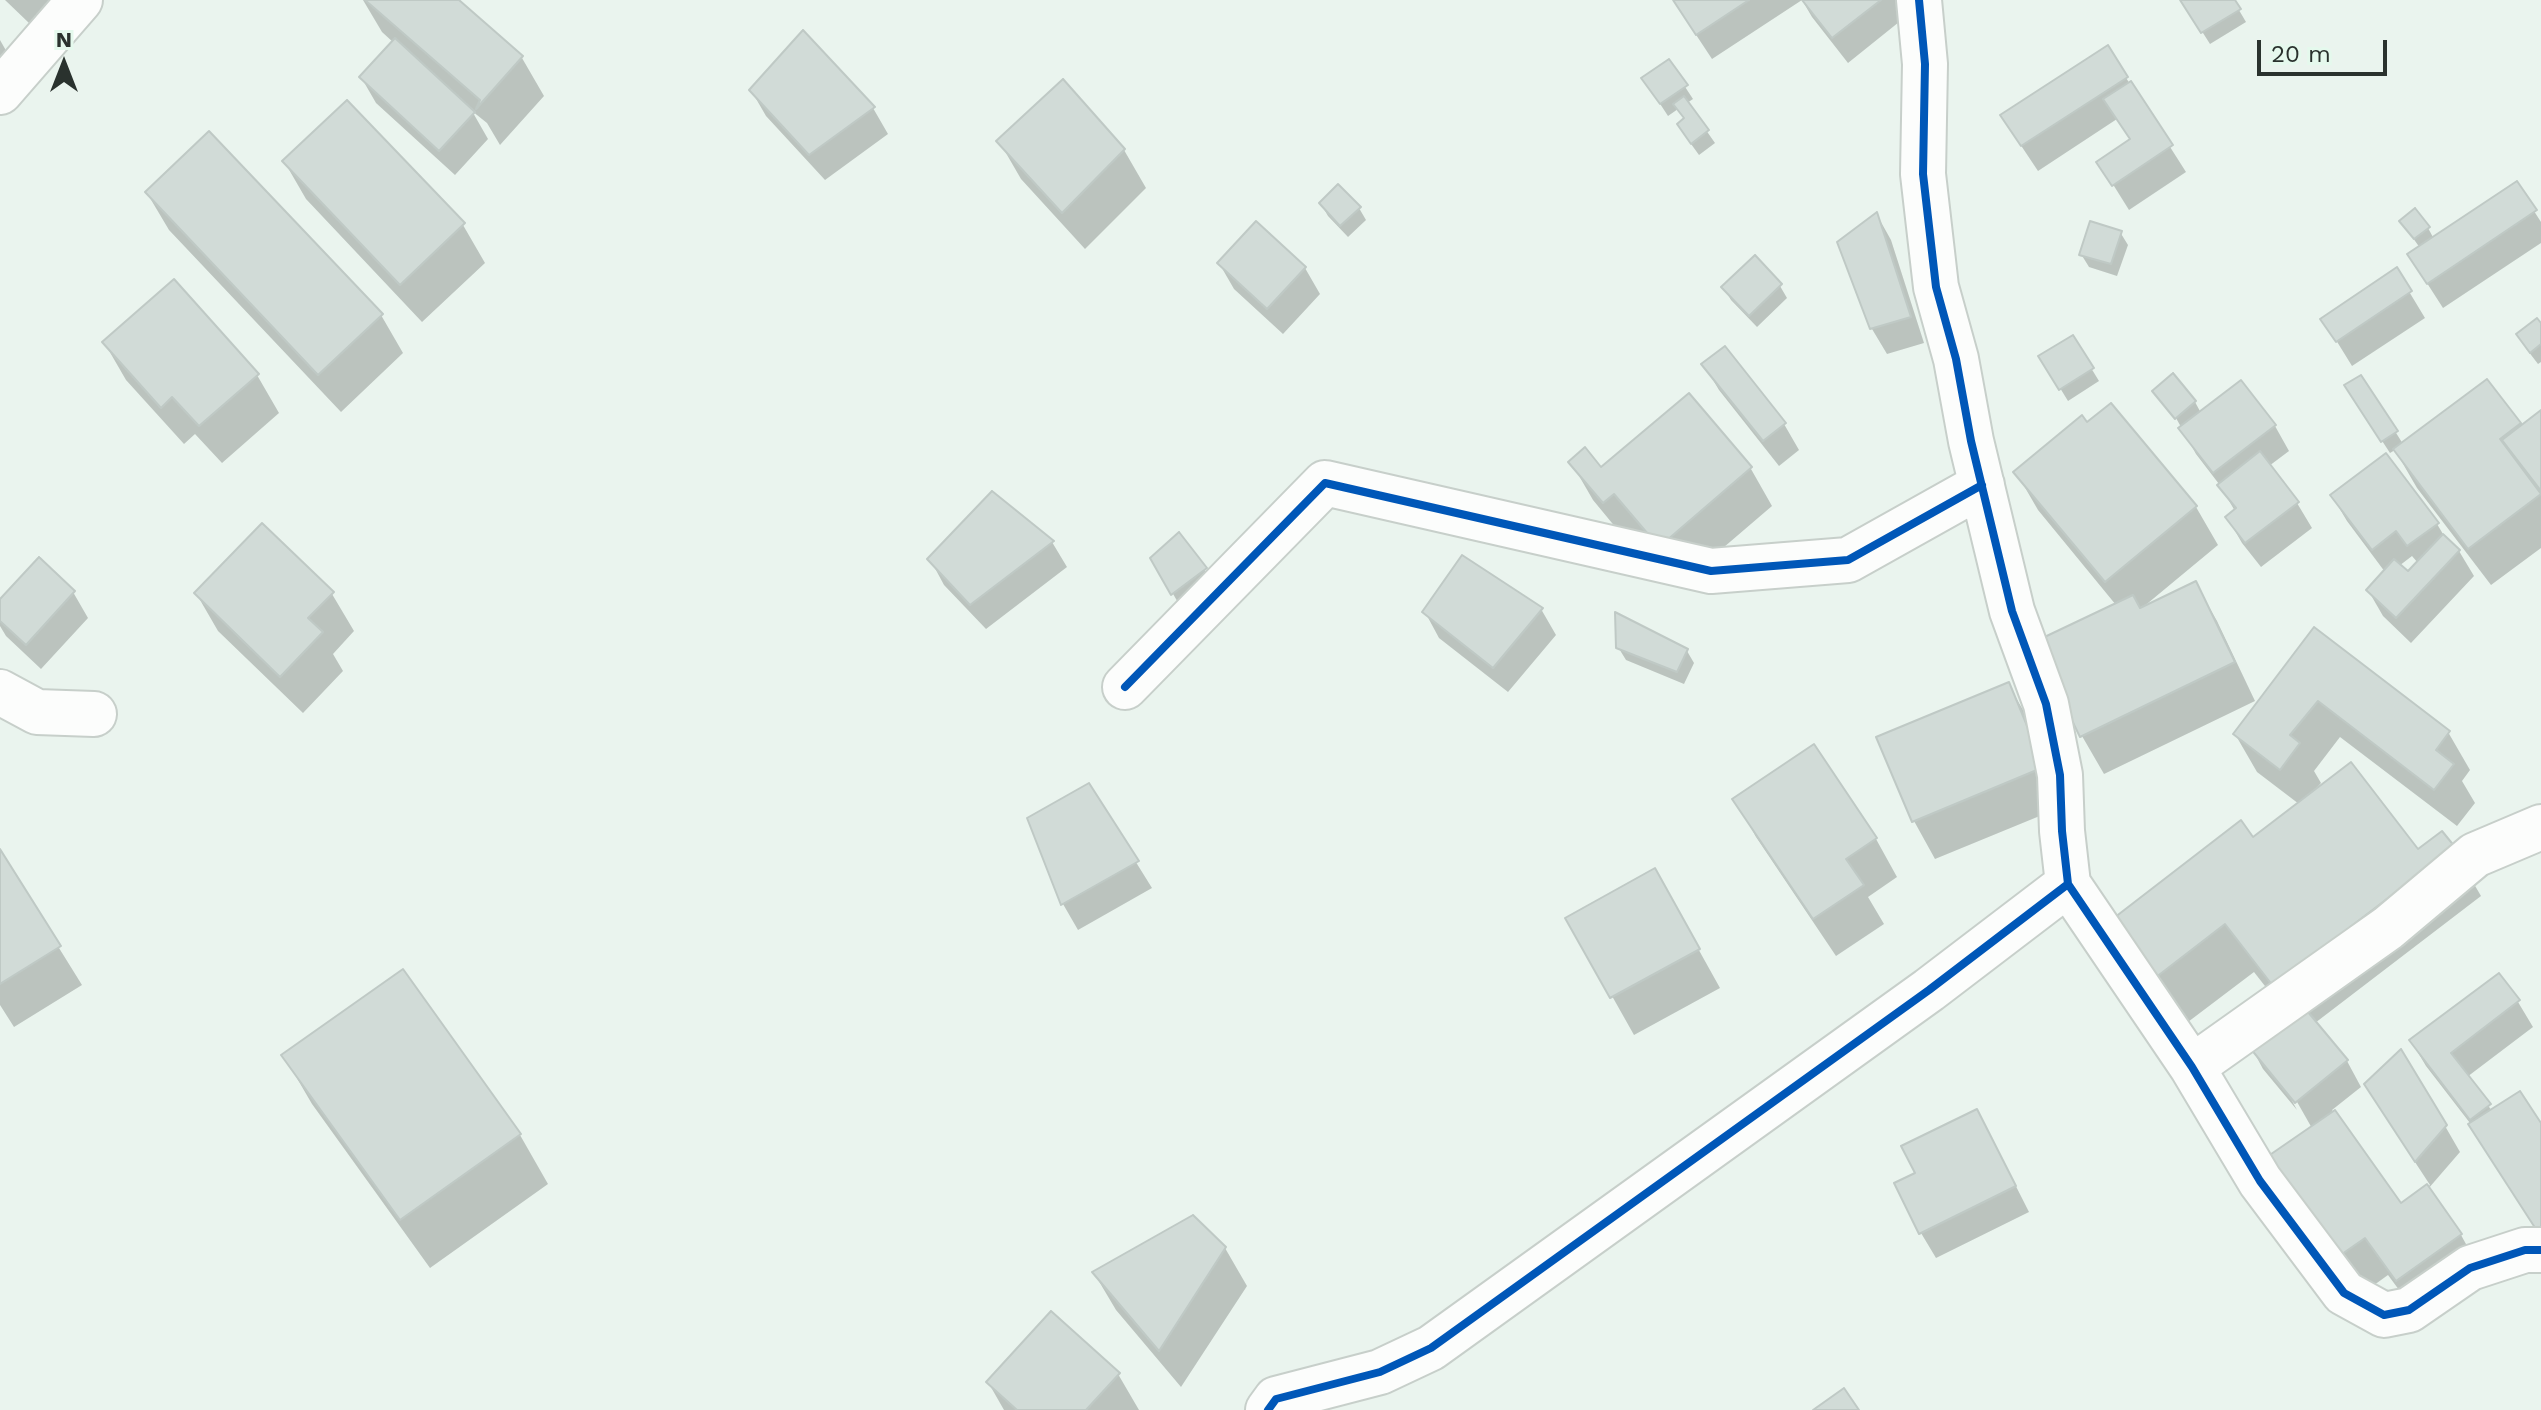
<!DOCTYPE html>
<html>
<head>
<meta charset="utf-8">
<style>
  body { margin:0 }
  #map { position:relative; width:2541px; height:1410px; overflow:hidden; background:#eaf4ee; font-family:"Work Sans",sans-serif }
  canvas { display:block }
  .north { position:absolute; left:24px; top:24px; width:80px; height:80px; -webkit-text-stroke:6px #e5f9ed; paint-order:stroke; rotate:0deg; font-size:22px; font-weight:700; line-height:32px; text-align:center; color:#2a322e }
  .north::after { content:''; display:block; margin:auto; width:28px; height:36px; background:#2a322e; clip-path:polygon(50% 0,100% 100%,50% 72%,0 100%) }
  .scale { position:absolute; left:2257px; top:40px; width:130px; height:36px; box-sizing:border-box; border:4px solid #2a322e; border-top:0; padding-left:10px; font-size:24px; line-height:28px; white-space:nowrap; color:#2a322e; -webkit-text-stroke:6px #e5f9ed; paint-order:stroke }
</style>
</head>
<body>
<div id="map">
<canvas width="2541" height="1410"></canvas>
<div class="north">N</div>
<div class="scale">20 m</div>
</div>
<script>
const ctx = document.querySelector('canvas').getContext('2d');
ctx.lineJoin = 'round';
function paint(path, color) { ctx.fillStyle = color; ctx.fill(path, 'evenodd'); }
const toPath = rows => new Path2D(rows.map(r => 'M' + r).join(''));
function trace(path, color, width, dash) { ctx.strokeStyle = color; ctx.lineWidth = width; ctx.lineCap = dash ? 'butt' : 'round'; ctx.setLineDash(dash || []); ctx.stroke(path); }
paint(toPath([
  [5,0,52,0,29,23],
  [363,0,455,0,522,58,544,96,500,145,487,123,472,111,488,139,455,175,376,103,361,77,394,43,382,32],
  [1673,0,1802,0,1712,59],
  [1802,0,1901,0,1909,14,1848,63,1812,17],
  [2182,0,2233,0,2246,22,2210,44],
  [803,33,873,108,888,134,825,180,766,116,751,90],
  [0,40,12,61,0,72],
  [2107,48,2186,172,2129,210,2099,162,2131,141,2117,119,2038,171,2018,141],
  [1668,61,1693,99,1687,103,1715,143,1699,155,1686,137,1685,120,1678,109,1668,116,1651,90],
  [999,141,1124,150,1146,188,1085,249,1021,179],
  [284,161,463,225,485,263,422,322,306,199],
  [2516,183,2541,222,2541,243,2443,308,2425,280,2420,248,2401,221,2428,228,2434,239],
  [147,193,381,315,403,353,341,412,169,230],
  [1321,204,1359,208,1366,220,1348,237,1328,216],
  [1877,215,1891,240,1924,343,1887,354,1872,329,1839,242],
  [1256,223,1305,268,1320,294,1283,334,1234,289,1219,263],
  [2120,232,2128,245,2117,276,2089,267,2081,254],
  [2396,270,2425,318,2352,366,2323,319],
  [1780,286,1787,298,1757,327,1731,300,1724,288],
  [2541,327,2541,362,2538,364,2525,347],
  [2072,337,2099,381,2068,401,2041,357],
  [104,342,257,375,279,413,222,463,195,434,184,444,126,380],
  [1724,349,1784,424,1799,450,1779,466,1719,390,1704,365],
  [2361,377,2403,444,2487,382,2522,428,2541,413,2541,548,2491,585,2417,488,2395,450,2390,453,2354,398],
  [2154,392,2195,402,2201,413,2275,426,2289,451,2269,466,2297,503,2312,528,2261,567,2242,543,2227,517,2235,511,2219,484,2196,454,2171,409,2168,411,2169,413],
  [1689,396,1751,469,1772,506,1682,583,1637,531,1626,540,1593,500,1571,462,1601,470],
  [2111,406,2196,507,2218,545,2142,608,2195,583,2217,621,2255,701,2104,774,2082,736,2116,605,2038,510,2016,472,2087,425],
  [2332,496,2437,524,2446,539,2459,551,2474,576,2411,643,2383,616,2368,590,2385,572,2347,521],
  [2412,556,2418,563,2408,573,2399,566],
  [1179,535,1213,582,1180,606,1153,559],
  [1052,542,1067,567,986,629,944,585,930,559],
  [73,592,88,618,41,669,6,636,0,626,0,602],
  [196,593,332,594,354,631,333,654,343,671,303,713,218,631],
  [1541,609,1556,635,1508,692,1439,638,1425,612],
  [2315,630,2448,732,2470,770,2462,781,2475,803,2457,826,2340,737,2314,771,2321,783,2314,791,2418,852,2453,848,2481,896,2315,1023,2347,1061,2361,1087,2332,1110,2400,1206,2430,1185,2381,1110,2445,1126,2460,1152,2428,1189,2461,1235,2482,1273,2419,1317,2388,1275,2356,1298,2286,1199,2313,1130,2292,1093,2289,1095,2297,1110,2263,1069,2249,1043,2286,1013,2254,972,2184,1025,2141,970,2253,840,2299,804,2257,772,2235,734],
  [1618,647,1687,651,1694,663,1684,684,1626,660],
  [2008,684,2030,722,2064,806,1935,859,1914,821],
  [1088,785,1152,888,1078,930,1063,904,1029,819],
  [1735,799,1876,839,1897,877,1868,897,1884,924,1836,956,1756,837],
  [0,853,82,985,14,1027,0,1005],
  [1676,909,1720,988,1634,1035,1568,918],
  [402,971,520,1135,548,1184,430,1268,312,1104,284,1056],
  [2498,976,2518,1002,2533,1027,2467,1077,2492,1111,2541,1127,2541,1238,2470,1123,2426,1066,2411,1041],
  [1991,1137,2029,1212,1936,1258,1921,1233],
  [1225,1248,1247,1286,1181,1387,1116,1310,1094,1273],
  [1118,1374,1139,1410,1004,1410,988,1382]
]), '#0003');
const building = toPath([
  [365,0,459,0,523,56,476,109,480,100,365,0],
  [1673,0,1749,0,1696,35,1673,0],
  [1802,0,1881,0,1832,38,1802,0],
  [2180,0,2235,0,2241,9,2201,33,2180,0],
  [803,30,875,107,809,155,749,90,803,30],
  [395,38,475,112,439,151,359,77,395,38],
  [2108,45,2128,77,2021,146,2000,115,2108,45],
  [1669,59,1688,85,1660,104,1641,78,1669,59],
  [1063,79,1125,149,1062,213,996,141,1063,79],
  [2131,81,2173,145,2112,186,2096,162,2130,139,2103,99,2131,81],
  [1684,96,1709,130,1691,144,1677,124,1684,118,1673,104,1684,96],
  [347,100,465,223,400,285,282,161,347,100],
  [209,131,383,314,318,375,145,192,209,131],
  [2517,181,2537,210,2427,284,2407,254,2517,181],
  [1338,184,1361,207,1340,226,1319,203,1338,184],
  [2415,208,2430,227,2414,239,2399,221,2415,208],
  [1877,212,1911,317,1870,329,1837,242,1877,212],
  [1256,221,1306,267,1267,309,1217,263,1256,221],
  [2090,221,2122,231,2111,264,2079,255,2090,221],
  [1755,255,1782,284,1749,316,1721,287,1755,255],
  [2397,267,2412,291,2336,342,2320,319,2397,267],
  [174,279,259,374,199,426,172,397,161,408,102,342,174,279],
  [2537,318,2541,323,2541,344,2530,353,2516,334,2537,318],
  [2073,335,2094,368,2059,390,2038,356,2073,335],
  [1725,346,1786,423,1763,441,1701,364,1725,346],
  [2173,373,2196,401,2175,419,2152,391,2173,373],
  [2361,375,2398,431,2381,442,2344,385,2361,375],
  [2487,379,2521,423,2500,439,2541,494,2468,549,2393,449,2487,379],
  [2241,380,2276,425,2213,473,2178,428,2241,380],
  [1689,393,1752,467,1659,547,1614,494,1603,503,1568,462,1585,447,1601,467,1689,393],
  [2111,403,2197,506,2105,582,2013,472,2082,415,2087,422,2111,403],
  [2541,410,2541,491,2502,440,2541,410],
  [2260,451,2299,502,2245,543,2225,517,2236,508,2217,485,2260,451],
  [2386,453,2439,523,2407,546,2396,531,2372,550,2330,495,2386,453],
  [992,491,1054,541,970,605,927,559,992,491],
  [262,523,334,592,308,618,323,632,280,677,194,593,262,523],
  [1179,532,1207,568,1171,595,1150,558,1179,532],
  [2443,534,2460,550,2396,618,2366,590,2394,559,2408,571,2443,534],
  [1462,555,1543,608,1493,668,1422,612,1462,555],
  [39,557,75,591,26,645,0,621,0,599,39,557],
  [2196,581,2235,662,2080,737,2034,642,2133,595,2140,608,2196,581],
  [1615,612,1688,649,1677,672,1616,648,1615,612],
  [2314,627,2450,731,2436,750,2454,764,2434,790,2318,701,2290,735,2300,743,2280,770,2233,734,2314,627],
  [2009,682,2044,767,1912,822,1876,737,2009,682],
  [1814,744,1877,838,1846,859,1864,885,1813,919,1732,799,1814,744],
  [2351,762,2418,849,2442,831,2455,847,2273,986,2225,924,2155,978,2110,921,2241,820,2253,837,2351,762],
  [1089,783,1139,861,1061,905,1027,818,1089,783],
  [0,849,61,946,0,984,0,849],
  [1655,868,1700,949,1610,998,1565,918,1655,868],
  [403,969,521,1134,400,1220,281,1055,403,969],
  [2499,973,2520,1000,2451,1053,2491,1104,2470,1120,2409,1040,2499,973],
  [2298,1000,2348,1060,2295,1103,2246,1043,2298,1000],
  [2401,1049,2447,1125,2415,1162,2364,1084,2401,1049],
  [2520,1091,2541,1123,2541,1237,2468,1124,2520,1091],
  [1977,1109,2016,1186,1919,1234,1894,1183,1915,1173,1901,1146,1977,1109],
  [2335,1110,2401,1203,2427,1184,2462,1234,2396,1281,2365,1238,2332,1261,2261,1161,2335,1110],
  [1193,1215,1226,1247,1159,1351,1092,1272,1193,1215],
  [1051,1311,1120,1373,1086,1410,1017,1410,986,1382,1051,1311],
  [1844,1388,1859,1410,1813,1410,1844,1388]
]);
paint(building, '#d1dbd7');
trace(building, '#bfc9c5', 2);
const minor = toPath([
  [1919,0,1925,64,1923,174,1936,287,1956,359,1971,441,2012,611,2046,704,2060,775,2062,831,2068,884,2192,1067,2260,1181,2344,1293,2384,1315,2409,1310,2470,1268,2525,1250,2541,1250],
  [0,92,80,0],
  [1125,687,1325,483,1711,571,1848,560,1982,485],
  [0,692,37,712,94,714],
  [2192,1067,2388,928,2475,855,2541,827],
  [1268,1410,1276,1399,1380,1372,1431,1348,1929,990,2068,884]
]);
trace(minor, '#c7cfca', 48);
trace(minor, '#fcfdfc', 44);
trace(toPath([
  [1919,0,1925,64,1923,174,1936,287,1956,359,1971,441,2012,611,2046,704,2060,775,2062,831,2068,884,2192,1067,2260,1181,2344,1293,2384,1315,2409,1310,2470,1268,2525,1250,2541,1250],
  [1125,687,1325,483,1711,571,1848,560,1982,485],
  [1268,1410,1276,1399,1380,1372,1431,1348,1929,990,2068,884]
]), '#0057b8', 8);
</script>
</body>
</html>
